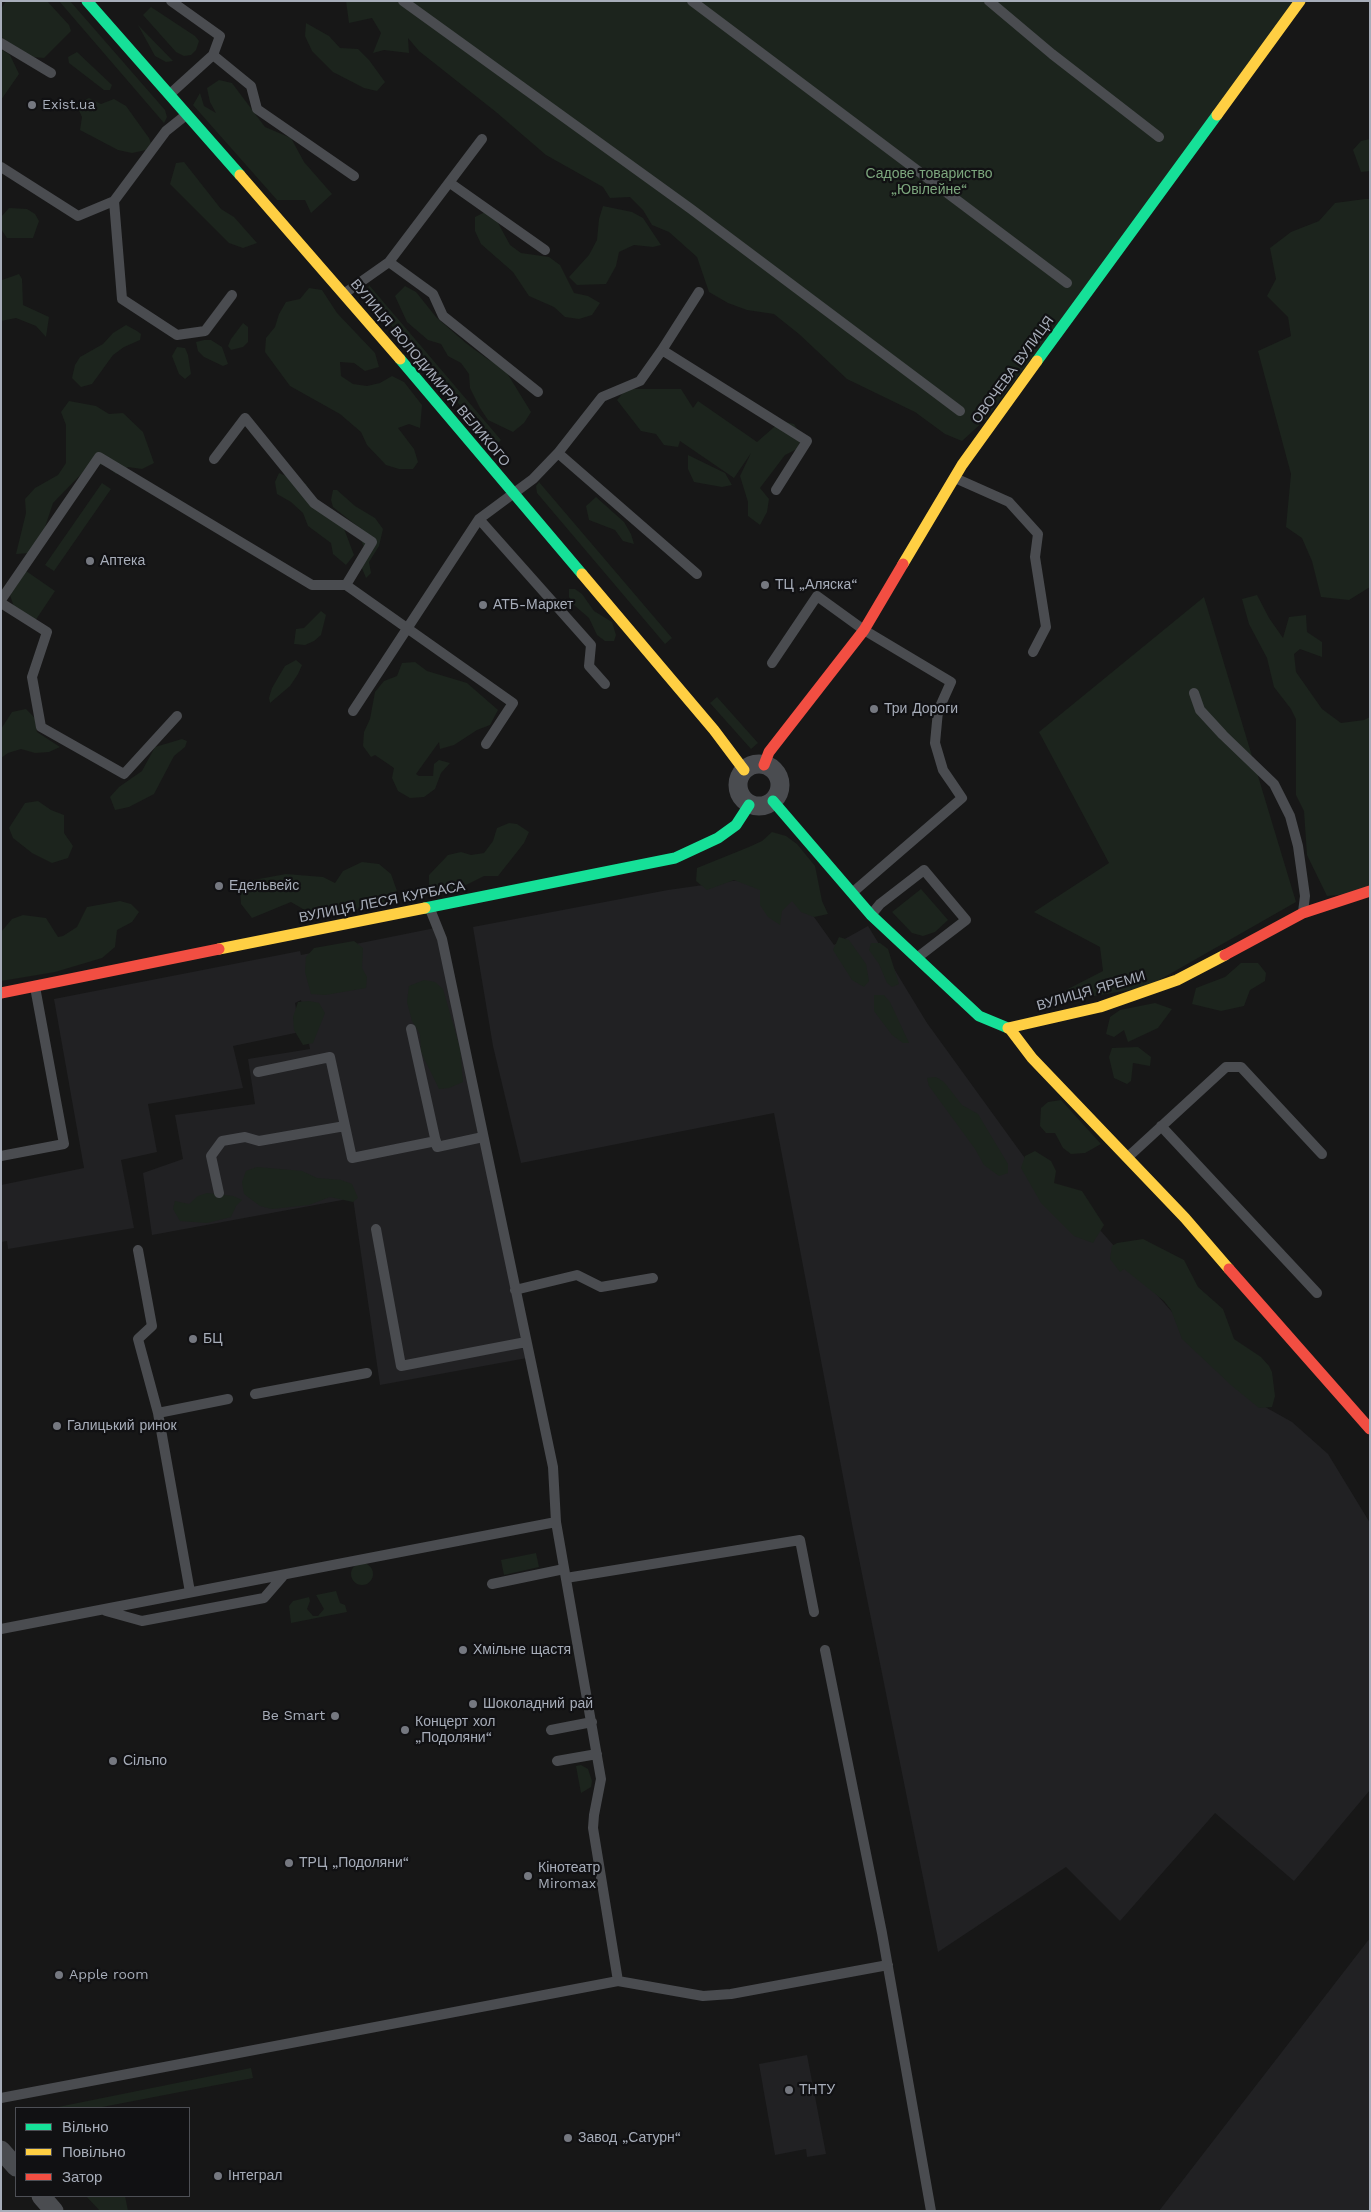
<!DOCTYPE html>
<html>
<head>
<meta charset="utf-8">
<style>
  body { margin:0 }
  #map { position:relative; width:1371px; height:2212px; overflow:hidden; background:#171717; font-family:"Work Sans",sans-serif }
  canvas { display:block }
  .frame { position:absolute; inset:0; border:2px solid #a7adb9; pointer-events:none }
  .legend { position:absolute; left:15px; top:2107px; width:175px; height:90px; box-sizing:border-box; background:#111113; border:1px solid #4d4f55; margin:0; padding:6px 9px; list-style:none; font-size:15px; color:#a7adb9 }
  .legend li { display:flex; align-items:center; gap:10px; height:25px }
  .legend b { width:25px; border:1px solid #4d4f55 }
</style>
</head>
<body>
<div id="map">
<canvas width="1371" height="2212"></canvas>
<div class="frame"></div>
<ul class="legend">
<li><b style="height:6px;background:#16e098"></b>Вільно</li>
<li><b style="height:6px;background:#ffcf43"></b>Повільно</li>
<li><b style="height:6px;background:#f24e42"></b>Затор</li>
</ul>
</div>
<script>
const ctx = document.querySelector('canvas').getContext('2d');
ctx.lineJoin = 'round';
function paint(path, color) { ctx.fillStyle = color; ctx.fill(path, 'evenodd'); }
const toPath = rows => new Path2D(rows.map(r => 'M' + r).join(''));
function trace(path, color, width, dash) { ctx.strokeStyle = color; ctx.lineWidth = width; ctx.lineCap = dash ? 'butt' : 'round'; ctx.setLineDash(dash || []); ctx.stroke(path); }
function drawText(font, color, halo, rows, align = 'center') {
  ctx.font = font + ' "Work Sans",sans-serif'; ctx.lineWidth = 4.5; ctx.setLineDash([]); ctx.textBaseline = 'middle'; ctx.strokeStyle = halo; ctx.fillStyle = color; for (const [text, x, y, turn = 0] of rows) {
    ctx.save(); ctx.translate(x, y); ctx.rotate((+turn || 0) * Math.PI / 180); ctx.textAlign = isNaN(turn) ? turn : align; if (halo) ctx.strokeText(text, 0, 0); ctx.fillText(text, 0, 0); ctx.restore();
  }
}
paint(toPath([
  [746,879,794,889,834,945,868,926,927,1023,1048,1190,1071,1197,1223,1370,1258,1403,1292,1422,1328,1454,1370,1523,1370,1790,1294,1881,1215,1813,1120,1921,1066,1867,938,1952,853,1529,774,1113,521,1163,493,1046,473,927,668,890],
  [440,927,527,1358,380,1385,353,1198,152,1235,143,1173,183,1159,175,1115,255,1104,248,1059,310,1049,301,1000,295,1003,300,1032,233,1046,243,1088,148,1104,157,1152,121,1160,134,1228,8,1249,7,1241,1,1242,1,1185,84,1168,54,999,300,951,301,955],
  [1370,1938,1370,2211,1159,2211],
  [807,2055,826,2154,807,2157,806,2149,775,2155,759,2064]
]), '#212123');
paint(toPath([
  [6,1,47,1,69,25,71,31,44,58,32,57,1,37,1,9],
  [59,1,70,1,165,110,167,117,164,123],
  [346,1,1302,1,986,419,962,441,945,434,915,412,847,379,799,334,774,314,747,310,728,303,709,292,697,257,669,232,652,225,643,210,630,197,610,198,603,187,546,155,496,112,419,51,408,38,409,53,384,50,373,53,381,33,372,18,349,23],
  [151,7,195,36,199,41,196,50,191,55,184,56,176,52,143,15],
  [306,23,329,36,340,48,358,49,369,60,385,82,377,91,364,88,333,72,312,51,305,36],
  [138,25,173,61,166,62,155,56],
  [1,49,10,55,19,74,1,100],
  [77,52,112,85,110,90,104,90,69,63,68,57],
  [219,80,232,83,265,127,291,138,304,162,332,194,311,213,305,200,277,200,193,105,200,93,204,106,216,113,210,102,207,88],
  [89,98,101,104,114,99,126,106,149,138,151,143,146,150,132,153,118,150,80,130,82,117,76,104],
  [1370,139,1370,171,1361,172,1353,150,1361,141],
  [184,162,221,209,234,217,257,243,243,248,229,243,170,184,176,163],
  [1365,199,1370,199,1370,587,1349,600,1321,597,1312,561,1302,538,1286,527,1291,474,1258,351,1291,336,1288,317,1267,296,1276,279,1270,248,1291,232,1319,221,1335,203],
  [603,206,632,212,643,218,661,245,653,247,634,245,619,252,616,266,606,284,577,285,569,277,589,255,597,240,599,219],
  [9,208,27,209,35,214,39,221,33,238,7,238,1,229,1,217],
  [487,211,497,221,510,245,521,253,549,257,560,265,574,293,588,296,600,303,592,315,579,319,565,317,554,307,529,296,513,272,481,244,475,231,475,217],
  [19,274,22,279,23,305,49,317,46,337,36,326,16,318,1,321,2,280],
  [369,285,501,440,495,446,372,303,367,292],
  [405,286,416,292,436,317,467,344,489,360,502,365,531,412,524,423,513,432,488,420,480,408,470,388,469,374,461,363,448,356,441,344,428,340,407,322,395,296],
  [309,288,322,290,337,313,375,353,379,367,365,371,354,363,340,362,341,376,353,384,367,386,380,383,392,376,404,382,422,405,420,428,409,424,398,428,414,449,418,462,413,469,399,469,386,465,367,445,361,432,340,414,290,386,265,352,266,338,275,327,279,314,286,302,300,299],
  [243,323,248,327,248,342,243,347,231,350,228,346,231,339],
  [126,325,137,331,141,334,140,340,124,347,113,355,92,384,81,387,72,378,75,365,80,357,103,344,113,333],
  [204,340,211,340,222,347,228,364,223,366,204,357,198,351,196,342],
  [177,347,185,348,188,355,191,374,185,379,179,374,172,356],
  [626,389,681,389,693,408,698,401,757,442,781,421,794,424,802,436,797,449,785,455,760,488,769,499,767,512,760,525,748,516,748,502,740,476,751,453,734,478,680,441,678,447,664,445,656,434,641,431,617,400],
  [69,401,96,406,109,414,123,413,143,432,154,463,142,469,128,467,116,474,105,465,91,464,53,503,44,530,30,553,16,554,26,513,25,499,35,488,58,475,66,463,66,425,61,412],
  [688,455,725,473,732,485,722,487,694,482,688,469],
  [279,473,306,484,311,493,343,526,354,555,346,565,333,554,331,543,308,526,303,513,291,502,277,494,275,482],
  [539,482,672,638,665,644,537,493,536,486],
  [102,483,111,489,54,571,45,565],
  [333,490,337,490,355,506,375,518,383,529,379,546,369,562,371,573,366,578,359,561,364,547,359,536,357,526,333,507,331,500],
  [596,497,624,522,631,534,634,544,623,541,615,530,589,520,586,506],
  [26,571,55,591,35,621,14,607,10,595],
  [569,589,575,589,582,594,594,611,612,622,616,635,614,641,605,641,597,635,589,618,574,605,569,597],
  [1257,595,1269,618,1283,638,1289,617,1306,615,1307,632,1322,642,1322,657,1300,649,1294,654,1296,672,1322,709,1341,723,1364,720,1370,717,1370,892,1327,896,1307,855,1304,811,1296,795,1296,719,1291,709,1274,687,1267,658,1249,624,1242,599],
  [1204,597,1296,902,1147,987,1077,999,1064,991,1103,971,1100,947,1034,912,1109,863,1039,732],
  [321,611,326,615,321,635,314,641,305,645,294,644,296,629,304,628],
  [296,660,302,665,298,674,290,686,270,703,269,698,272,688,279,676,285,666],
  [415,662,427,671,467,683,498,710,490,725,477,730,454,745,440,749,439,742,416,774,419,776,433,776,434,764,439,760,450,763,441,773,435,789,424,797,410,798,398,791,392,778,394,768,375,755,371,757,363,746,364,732,370,719,375,692,384,681,397,676,402,663],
  [717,697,758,743,751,749,710,703],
  [26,709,35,718,37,732,60,747,49,752,35,753,21,749,8,753,1,758,1,729,12,712],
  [182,739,187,741,185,747,174,756,154,794,129,807,115,810,110,797,119,787,142,771,155,747],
  [38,801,51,810,64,815,64,833,73,846,68,858,52,863,32,853,13,838,9,828,25,803],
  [509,823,517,824,529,832,524,843,498,876,484,876,458,889,444,892,429,889,429,875,448,855,461,852,471,855,484,853,493,841,497,828],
  [772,832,786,836,797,844,815,866,822,901,828,914,814,917,801,912,792,901,782,911,780,925,768,917,760,905,760,890,734,880,707,890,696,881,697,868,749,847,762,841],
  [362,862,379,864,391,874,397,891,387,903,312,919,308,912,291,902,252,918,241,904,240,891,248,881,286,874,323,877,335,883,343,871],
  [921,889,948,920,935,932,923,936,912,933,892,912],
  [120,901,131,904,139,912,132,922,117,930,115,947,102,958,55,972,1,981,1,932,12,919,23,915,46,918,58,937,63,936,77,927,87,907],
  [839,937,849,940,866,964,869,981,864,987,852,980,833,950],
  [354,941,363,948,362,968,367,977,366,988,325,995,311,994,305,972,306,957,314,948],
  [871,943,880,943,888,949,899,984,892,987,887,983,879,964,869,950],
  [1241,963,1258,963,1266,973,1265,981,1250,990,1244,1006,1221,1011,1192,1004,1196,988,1225,977],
  [424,980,435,982,443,989,460,1048,463,1082,449,1088,439,1089,421,1052,420,1034,412,1021,407,1002,409,986],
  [874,995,884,995,890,1002,909,1043,903,1043,892,1035,874,1011],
  [309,1001,319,1003,325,1013,313,1043,303,1045,294,1030,293,1017,298,1002],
  [1155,1003,1172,1009,1158,1028,1128,1042,1124,1030,1114,1037,1106,1034,1110,1017,1120,1010],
  [1138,1047,1151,1057,1150,1066,1133,1063,1131,1081,1127,1084,1114,1078,1109,1057,1112,1048],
  [936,1077,944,1082,962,1105,978,1114,1008,1164,1008,1173,999,1176,984,1165,975,1149,929,1086,927,1078],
  [1061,1100,1101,1144,1085,1153,1071,1154,1063,1148,1055,1133,1046,1133,1040,1126,1041,1108,1048,1102],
  [1035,1151,1051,1161,1056,1171,1054,1183,1082,1191,1104,1225,1093,1243,1074,1236,1041,1203,1021,1168,1025,1156],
  [257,1167,302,1171,317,1178,341,1180,352,1184,358,1198,353,1202,330,1197,309,1205,272,1209,260,1206,244,1194,242,1182,246,1171],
  [207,1193,233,1196,242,1200,236,1206,231,1217,207,1223,180,1221,173,1209,175,1201,189,1204,198,1196],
  [1143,1239,1184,1260,1198,1287,1223,1309,1234,1339,1261,1357,1269,1366,1272,1372,1275,1396,1272,1407,1259,1408,1232,1386,1182,1339,1171,1310,1164,1301,1124,1269,1120,1272,1110,1259,1112,1246,1117,1243],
  [536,1553,539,1567,504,1575,501,1560],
  '351 1574a11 11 0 1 1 22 0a11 11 0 1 1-22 0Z',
  [336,1591,340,1603,345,1605,347,1612,291,1623,289,1606,293,1601,309,1597,310,1601,307,1609,313,1616,318,1616,324,1609,316,1595],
  [581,1765,588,1769,592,1781,591,1787,581,1793,576,1766],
  [251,2068,253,2078,97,2108,53,2108],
  [86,2196,125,2196,128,2211,100,2211]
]), '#1c241d');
trace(toPath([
  [403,1,691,209,960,411],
  [692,1,1067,283],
  [989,1,1052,54,1159,137],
  [1,43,51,73],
  [213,55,251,86,257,109,354,176],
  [170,94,213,55,220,36,171,1],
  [1,167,78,216,114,201,166,131,186,115],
  [450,183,545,250],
  [114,201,122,299,177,335,205,331,232,295],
  [389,262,482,139],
  [345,293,389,262,433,294,443,316,538,392],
  [662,350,699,292],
  [558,453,697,574],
  [214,459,245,418,314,503,372,542,346,585],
  [955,478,1009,502,1038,534,1035,557,1046,627,1033,652],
  [479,519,591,645,589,666,605,684],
  [1,600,99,457,312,585,346,585,513,703,486,744],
  [1,603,47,632,32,677,41,727,124,774,177,716],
  [772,663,817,596,864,630,951,682,938,711,935,743,943,770,962,798,852,893],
  [1194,693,1200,710,1223,735,1274,784,1290,816,1298,846,1305,896,1303,912],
  [353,711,479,519,533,479,558,453,602,397,640,381,662,350,807,441,776,490],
  [430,909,442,939,553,1467,556,1522],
  [871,915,880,904,924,870,966,920,918,957],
  [411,1029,437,1147,483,1137],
  [258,1072,330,1057,352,1158,436,1141],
  [1161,1126,1317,1293],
  [1,1156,64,1144,35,987],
  [1128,1157,1226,1067,1241,1067,1322,1154],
  [219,1193,211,1156,222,1141,245,1137,259,1141,345,1126],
  [376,1229,401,1366,526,1342],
  [138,1250,152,1326,138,1339,158,1413,190,1592],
  [515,1290,577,1275,601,1287,653,1278],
  [255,1394,367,1373],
  [158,1413,228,1399],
  [566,1578,800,1540,814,1612],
  [492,1584,564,1569],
  [106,1611,142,1621,264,1598,284,1575],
  [1,1629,556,1522,601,1779,594,1815,593,1828,618,1981,1,2098],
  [825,1650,882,1933,931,2211],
  [551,1730,592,1722],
  [557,1761,597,1754],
  [618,1981,703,1996,731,1994,888,1965]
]), '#4a4c50', 10);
trace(toPath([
  '738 785a21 21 0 1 1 42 0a21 21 0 1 1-42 0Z',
  [1,2150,16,2167],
  [41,2196,54,2211]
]), '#4a4c50', 19);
trace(toPath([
  [87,1,240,175],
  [400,359,582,574],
  [1037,361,1217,115],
  [773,801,871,915,979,1016,1008,1028],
  [425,908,675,858,718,838,736,825,749,805]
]), '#16e098', 11);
trace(toPath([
  [1217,115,1300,1],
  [240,175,400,359],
  [903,564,962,465,1037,361],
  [582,574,714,730,744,770],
  [219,949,425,908],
  [1008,1028,1100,1007,1177,980,1225,955],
  [1010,1029,1032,1058,1185,1218,1229,1269]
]), '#ffcf43', 11);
trace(toPath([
  [764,765,769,752,864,630,903,564],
  [1225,955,1303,913,1370,891],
  [1,993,219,949],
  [1229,1269,1370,1429]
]), '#f24e42', 11);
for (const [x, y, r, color] of [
  [32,105,5,"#757880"],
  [90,561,5,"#757880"],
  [765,585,5,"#757880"],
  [483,605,5,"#757880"],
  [874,709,5,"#757880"],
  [219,886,5,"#757880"],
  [193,1339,5,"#757880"],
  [57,1426,5,"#757880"],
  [463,1650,5,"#757880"],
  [473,1704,5,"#757880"],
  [335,1716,5,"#757880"],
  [405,1730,5,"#757880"],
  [113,1761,5,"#757880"],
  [289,1863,5,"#757880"],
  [528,1876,5,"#757880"],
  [59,1975,5,"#757880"],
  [789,2090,5,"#757880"],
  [568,2138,5,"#757880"],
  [218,2176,5,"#757880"]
]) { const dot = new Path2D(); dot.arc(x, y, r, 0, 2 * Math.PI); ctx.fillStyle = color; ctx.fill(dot); trace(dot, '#111113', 2); }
drawText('14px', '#a7adb9', '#111113', [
  ["Exist.ua",42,105],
  ["Аптека",100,561],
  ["ТЦ „Аляска“",775,585],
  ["АТБ-Маркет",493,605],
  ["Три Дороги",884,709],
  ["Едельвейс",229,886],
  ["БЦ",203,1339],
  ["Галицький ринок",67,1426],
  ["Хмільне щастя",473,1650],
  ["Шоколадний рай",483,1704],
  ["Be Smart",325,1716,"right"],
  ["Концерт хол",415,1722],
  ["„Подоляни“",415,1738],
  ["Сільпо",123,1761],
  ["ТРЦ „Подоляни“",299,1863],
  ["Кінотеатр",538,1868],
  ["Miromax",538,1884],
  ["Apple room",69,1975],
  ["ТНТУ",799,2090],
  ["Завод „Сатурн“",578,2138],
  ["Інтеграл",228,2176]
], 'left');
drawText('14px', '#7ca67d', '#111113', [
  ["Садове товариство",929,174],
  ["„Ювілейне“",929,190]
]);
drawText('14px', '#a7adb9', '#111113', [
  ["ОВОЧЕВА ВУЛИЦЯ",1013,370,-54],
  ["ВУЛИЦЯ ВОЛОДИМИРА ВЕЛИКОГО",430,373,50],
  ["ВУЛИЦЯ ЛЕСЯ КУРБАСА",382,902,-11],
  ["ВУЛИЦЯ ЯРЕМИ",1091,991,-16]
]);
</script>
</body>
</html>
